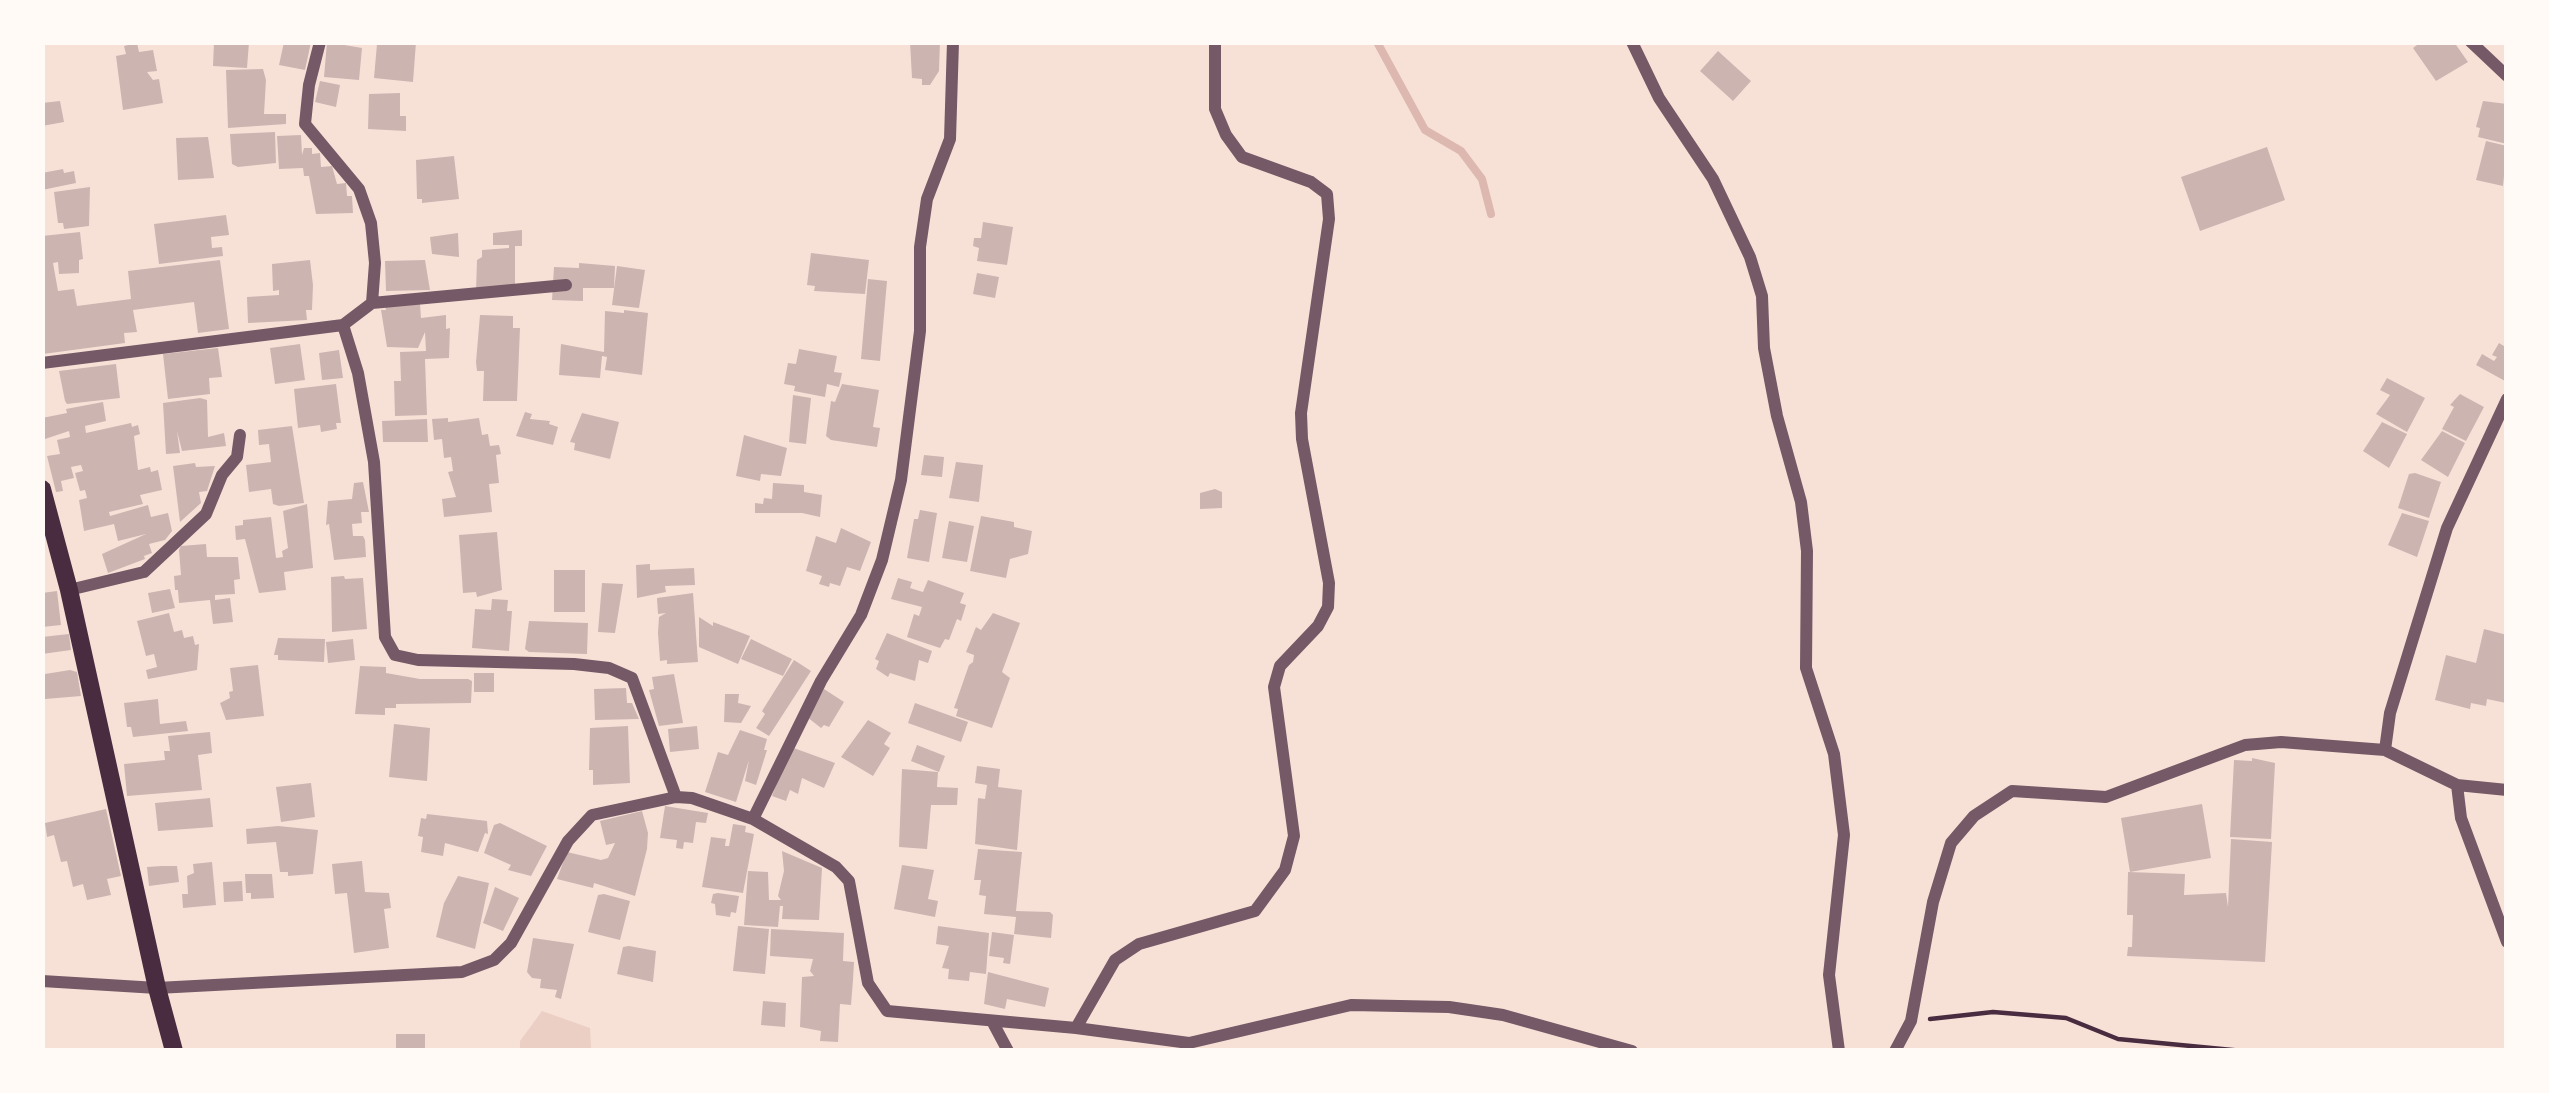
<!DOCTYPE html>
<html>
<head>
<meta charset="utf-8">
<style>
  body { margin:0 }
  #map { position:relative; width:2549px; height:1093px; overflow:hidden; background:#f7e1d7; font-family:Inter,sans-serif }
  canvas { display:block }
  .frame { position:absolute; inset:0; border:45px solid #fffaf5; pointer-events:none }
</style>
</head>
<body>
<div id="map">
<canvas width="2549" height="1093"></canvas>
<div class="frame"></div>
</div>
<script>
const ctx = document.querySelector('canvas').getContext('2d');
ctx.lineJoin = 'round';
function paint(path, color) { ctx.fillStyle = color; ctx.fill(path, 'evenodd'); }
const toPath = rows => new Path2D(rows.map(r => 'M' + r).join(''));
function trace(path, color, width, dash) { ctx.strokeStyle = color; ctx.lineWidth = width; ctx.lineCap = dash ? 'butt' : 'round'; ctx.setLineDash(dash || []); ctx.stroke(path); }
paint(toPath([
  [542,1011,590,1028,591,1048,608,1051,520,1051,520,1041]
]), '#ebcfc5');
trace(toPath([
  [1377,42,1425,130,1461,151,1482,179,1491,214]
]), '#dcb8b0', 8);
paint(toPath([
  [214,42,249,42,247,68,213,66],
  [284,42,311,42,305,70,279,65],
  [327,42,362,48,359,80,324,77],
  [380,42,416,42,413,82,374,78,377,44],
  [910,42,940,42,939,71,930,85,922,85,922,79,912,78],
  [2421,42,2454,42,2468,62,2436,81,2413,48],
  [137,43,139,52,153,50,157,71,147,72,153,80,159,79,163,103,123,110,116,56,126,54,124,46],
  [1718,51,1751,81,1733,101,1700,71],
  [263,69,266,80,264,114,286,114,286,124,228,128,226,70],
  [320,81,340,85,336,107,315,102],
  [400,93,400,116,406,116,406,131,368,129,369,94],
  [60,101,64,122,42,126,42,103],
  [2483,101,2507,104,2507,144,2478,137,2480,128,2476,127],
  [275,132,276,163,238,167,232,164,230,134],
  [301,135,302,155,304,148,312,148,312,154,320,153,321,167,332,166,337,184,346,183,347,196,352,196,353,213,316,214,309,176,304,176,303,168,279,169,277,136],
  [208,137,214,178,178,180,176,138],
  [2486,141,2507,146,2503,186,2476,180],
  [2267,147,2285,200,2200,231,2181,177],
  [454,156,459,199,422,203,422,199,417,199,416,160],
  [63,169,64,173,74,171,76,183,42,190,42,173],
  [90,187,89,226,64,229,63,223,58,223,54,192],
  [226,215,229,235,211,237,212,248,222,247,223,256,159,264,154,224],
  [983,222,1013,227,1007,265,977,261,979,248,973,246,974,238,981,238],
  [522,230,522,246,515,246,515,290,476,292,477,260,482,257,482,250,509,248,509,245,493,245,493,233],
  [80,232,83,259,79,260,79,273,59,274,58,262,53,263,58,291,74,289,77,306,131,299,128,271,220,260,229,329,198,333,194,302,133,310,137,332,124,333,125,343,43,354,42,236],
  [458,233,459,257,432,254,430,237],
  [811,253,869,260,865,294,814,291,815,286,807,285],
  [310,260,313,285,312,310,306,310,307,320,248,323,247,297,279,295,279,290,273,291,272,264],
  [425,260,430,290,386,291,385,261],
  [579,263,615,266,614,288,583,288,583,301,552,300,554,267,579,268],
  [617,266,645,270,639,308,612,305],
  [977,273,999,277,995,298,973,294],
  [868,279,887,281,880,361,861,359],
  [420,304,421,318,446,315,446,329,450,328,449,358,425,359,427,415,395,416,394,381,401,381,400,352,426,351,425,332,418,348,387,347,381,310,386,310,385,306],
  [624,310,648,313,642,375,605,370,607,357,602,356,600,378,559,375,561,344,604,352,605,311,624,313],
  [480,315,513,316,513,328,520,328,517,401,483,401,484,371,477,371,476,362],
  [2499,343,2507,348,2505,381,2476,365,2482,354,2494,361,2497,357,2492,355],
  [300,344,305,380,275,384,270,348],
  [218,348,222,377,209,378,210,394,168,399,163,354],
  [799,349,837,356,834,372,842,373,839,387,827,384,825,397,794,391,795,386,784,384,788,363,796,364],
  [339,350,343,378,322,380,319,353],
  [116,364,120,398,67,404,65,401,59,371],
  [2387,378,2425,398,2407,432,2376,414,2390,395,2380,390],
  [336,384,341,423,336,423,337,429,321,432,320,425,298,428,294,389],
  [842,384,879,390,873,427,880,428,877,447,831,440,826,436,831,401,835,402],
  [2460,394,2484,407,2466,441,2442,429,2454,407,2450,405],
  [793,395,811,398,806,444,789,442],
  [200,398,207,400,208,437,224,433,226,446,182,451,177,431,180,453,166,454,163,403],
  [103,402,106,421,85,426,86,433,131,423,132,427,138,425,140,434,134,436,138,470,150,467,151,472,158,470,162,490,140,495,143,504,109,512,110,516,148,505,151,517,168,513,172,531,165,540,149,544,152,553,144,556,145,559,108,573,102,554,146,534,118,541,114,524,84,531,79,500,87,498,85,490,80,491,75,473,83,471,81,465,71,467,74,478,61,481,63,491,56,492,47,456,60,454,57,440,70,437,69,431,45,439,42,433,42,418,67,413,66,409],
  [525,412,532,414,530,419,550,421,549,424,558,427,553,445,516,436],
  [582,413,619,422,610,459,574,450,575,443,570,442],
  [448,418,448,422,479,418,482,435,488,434,490,446,499,445,501,454,496,455,499,483,489,484,492,512,444,517,442,499,456,497,448,472,453,471,451,457,444,458,442,439,434,440,432,419],
  [427,419,428,442,383,442,382,421],
  [2382,422,2407,434,2389,468,2363,451],
  [292,426,304,503,279,506,273,504,271,489,249,492,246,465,271,462,269,444,259,445,258,430],
  [2442,431,2465,443,2448,477,2421,460],
  [744,435,787,448,781,476,761,474,760,481,736,476],
  [924,455,944,457,942,477,921,475],
  [956,462,983,465,979,502,949,498],
  [195,463,196,467,215,466,207,491,199,492,201,503,180,522,173,466],
  [2415,473,2441,482,2429,518,2398,508,2409,474],
  [363,482,369,512,361,512,362,523,352,524,353,536,363,536,365,540,366,557,334,560,329,524,326,525,328,501,352,499,354,483],
  [773,483,804,485,804,492,822,495,820,517,802,513,755,513,755,503,763,504,764,498,772,499],
  [1215,489,1222,492,1222,508,1200,509,1200,493],
  [307,504,313,568,284,572,286,590,259,593,245,539,236,540,235,526,243,525,243,520,271,517,276,558,283,557,282,551,288,548,283,511],
  [920,510,937,513,929,562,907,558,914,519,918,519],
  [2402,513,2429,521,2417,557,2388,545],
  [981,516,1014,522,1014,527,1032,531,1028,554,1010,559,1006,578,970,571],
  [949,521,974,526,967,562,942,558],
  [841,528,871,542,860,571,847,567,840,586,830,583,829,587,819,584,822,576,806,571,816,536,836,543],
  [497,532,502,590,477,597,476,592,463,593,459,535],
  [206,544,207,557,238,557,240,579,234,580,235,594,215,595,215,600,230,598,233,622,213,624,210,600,179,603,178,590,175,590,174,576,181,575,179,550,181,546],
  [650,564,650,570,694,568,695,585,665,586,666,592,637,598,636,565],
  [554,570,585,570,585,612,554,612],
  [344,576,345,579,363,578,367,629,332,632,331,577],
  [898,578,912,582,910,588,923,592,928,580,964,593,960,603,966,605,961,621,957,619,949,640,945,639,940,648,907,637,914,614,919,616,922,607,891,599],
  [602,583,623,584,615,633,598,632],
  [170,589,175,608,152,613,148,593],
  [57,591,61,625,42,627,42,593],
  [693,593,698,662,667,664,667,660,660,661,658,633,659,617,666,613,658,614,657,598],
  [492,599,508,600,507,611,512,611,509,651,472,648,475,609,491,610],
  [169,613,174,632,182,630,184,638,193,636,195,645,199,644,197,670,148,679,146,670,157,667,154,654,146,656,137,621],
  [993,613,1020,623,1002,672,1010,678,992,728,956,716,958,709,954,708,969,665,973,662,974,655,966,652,976,627,981,630],
  [699,617,713,626,713,622,750,636,738,664,699,647],
  [529,621,588,623,587,654,529,652,525,649],
  [2484,629,2507,635,2506,703,2487,699,2486,706,2471,703,2470,709,2435,700,2446,655,2476,663],
  [887,633,932,651,928,663,919,660,915,681,890,673,888,677,876,669,879,661,875,659],
  [69,634,71,650,42,654,42,637],
  [278,638,325,639,324,662,278,660,278,655,274,655],
  [353,639,355,660,328,663,326,642],
  [751,639,792,659,783,676,741,659],
  [794,660,811,671,769,736,756,728,765,714,762,711],
  [258,665,264,716,226,720,220,703,230,698,229,692,233,691,230,668],
  [360,666,386,667,386,673,420,679,468,679,472,681,471,703,396,704,396,708,385,708,385,715,355,714],
  [70,670,77,672,81,696,45,699,42,679,45,674],
  [474,673,494,673,494,692,474,692],
  [674,674,683,723,659,726,649,690,654,689,652,677],
  [626,688,627,703,632,703,639,719,595,720,594,689],
  [824,689,844,702,829,727,824,725,821,728,807,717],
  [725,694,739,694,738,703,751,706,741,723,724,722],
  [158,699,160,724,186,721,188,731,133,737,131,727,127,727,124,703],
  [915,703,968,722,961,742,908,723],
  [868,720,891,733,884,744,890,748,873,776,841,757],
  [394,724,430,728,427,781,389,777],
  [628,726,630,783,593,785,593,770,589,770,590,728],
  [697,726,699,749,670,752,668,729],
  [740,730,767,739,764,750,767,750,756,785,745,781,749,760,736,802,705,792,718,752,728,755],
  [210,732,212,753,198,755,202,790,127,796,124,764,165,760,164,751,170,751,168,736],
  [917,745,945,756,939,772,911,761],
  [791,747,835,763,824,788,802,778,798,794,790,790,786,801,772,796],
  [2252,758,2275,763,2271,839,2230,837,2234,760,2252,761],
  [977,766,1000,769,998,787,1022,790,1017,850,975,844,978,798,985,799,987,785,975,783],
  [902,769,938,772,937,787,958,788,957,805,931,805,927,849,899,847],
  [311,783,315,817,281,822,276,787],
  [210,798,213,827,158,831,155,803],
  [2202,804,2211,858,2130,872,2121,818],
  [665,806,708,813,706,823,696,822,693,843,684,842,683,849,676,848,677,840,660,838],
  [106,809,121,876,107,879,111,895,87,900,83,884,73,887,67,861,61,862,54,835,47,837,45,823],
  [642,811,648,833,647,849,635,896,594,883,593,888,557,879,567,852,601,860,608,858,615,843,606,845,600,821],
  [427,814,487,821,488,834,485,833,478,852,445,843,443,856,421,852,423,837,418,836,421,818,426,819],
  [500,823,547,846,531,876,508,870,511,865,484,853,494,825],
  [733,824,746,826,745,832,754,834,743,893,702,887,711,837,726,839,725,846,729,846],
  [278,826,318,830,313,874,288,876,288,872,280,872,276,842,247,844,246,829],
  [2231,839,2272,842,2265,962,2127,956,2128,947,2132,947,2133,915,2127,915,2128,872,2185,874,2184,895,2226,893,2228,907],
  [978,849,1022,852,1016,911,1050,912,1053,915,1051,938,1014,934,1016,917,984,914,986,896,979,895,981,880,974,880],
  [782,851,822,868,819,920,782,919,783,906,780,906,778,927,744,925,748,871,768,872,769,900,781,900,778,896,784,871],
  [362,861,365,892,389,893,391,908,384,909,389,948,354,953,347,893,335,894,332,864],
  [212,862,216,905,183,908,182,894,188,894,187,876,194,873,193,864],
  [902,865,934,870,928,899,938,901,935,917,894,909],
  [162,866,177,866,179,882,149,886,147,867],
  [245,874,272,874,274,898,251,899,251,893,246,893],
  [458,876,489,883,475,949,436,937,444,903],
  [242,881,243,901,224,902,223,882],
  [495,887,519,898,503,931,483,923],
  [718,893,739,896,736,913,731,912,730,917,716,915,715,904,711,903,713,894],
  [604,894,630,901,620,940,588,932,598,895],
  [738,926,769,929,765,974,733,971],
  [938,926,989,933,986,974,970,972,969,981,948,979,949,969,942,968,949,946,936,944],
  [771,929,844,933,843,961,854,962,853,980,851,1005,840,1004,838,1042,820,1041,821,1031,800,1027,802,977,814,976,810,971,813,959,770,956],
  [992,932,1014,935,1010,964,1003,963,1004,958,989,956],
  [533,938,574,944,561,999,555,997,557,990,540,988,541,979,532,978,527,972],
  [629,946,656,951,653,982,617,974,623,947],
  [988,972,1049,988,1045,1007,1007,999,1005,1009,984,1004],
  [763,1001,786,1003,785,1027,761,1025],
  [396,1034,425,1034,425,1051,396,1051]
]), '#ccb4b1');
trace(toPath([
  [1930,1019,1993,1012,2066,1018,2118,1039,2243,1051]
]), '#4a2c40', 4.5);
trace(toPath([
  [320,42,309,85,305,124,359,189,371,223,375,263,372,303,343,325],
  [953,42,950,139,927,199,920,247,920,331,901,480,882,560,861,615,821,681,753,819,836,867,849,881,868,983,887,1011,1076,1028,1189,1043,1351,1005,1449,1007,1503,1015,1632,1051],
  [1632,42,1659,98,1713,179,1750,257,1762,296,1764,348,1777,416,1801,502,1807,551,1806,668,1834,754,1844,835,1829,975,1839,1051],
  [2471,42,2507,76],
  [372,303,566,285],
  [42,363,343,325,358,373,374,462,385,637,395,655,418,660,574,664,609,668,632,678,676,797],
  [69,590,144,572,206,514,222,475,237,457,240,435],
  [2385,750,2390,713,2447,528,2507,399],
  [2457,785,2461,818,2507,942],
  [42,981,157,988,462,972,494,960,511,943,568,841,592,815,676,797,692,798,753,819],
  [992,1021,1008,1051],
  [1076,1028,1115,960,1139,944,1255,911,1285,870,1294,836,1274,687,1280,666,1318,626,1328,607,1329,583,1302,439,1301,413,1329,219,1327,194,1311,182,1242,157,1226,135,1215,109,1215,42],
  [1895,1051,1911,1021,1933,902,1951,843,1974,816,2012,791,2106,797,2245,745,2281,742,2385,750,2457,785,2507,790]
]), '#755966', 12);
trace(toPath([
  [42,489,69,590,157,988,174,1051]
]), '#4a2c40', 18);
</script>
</body>
</html>
